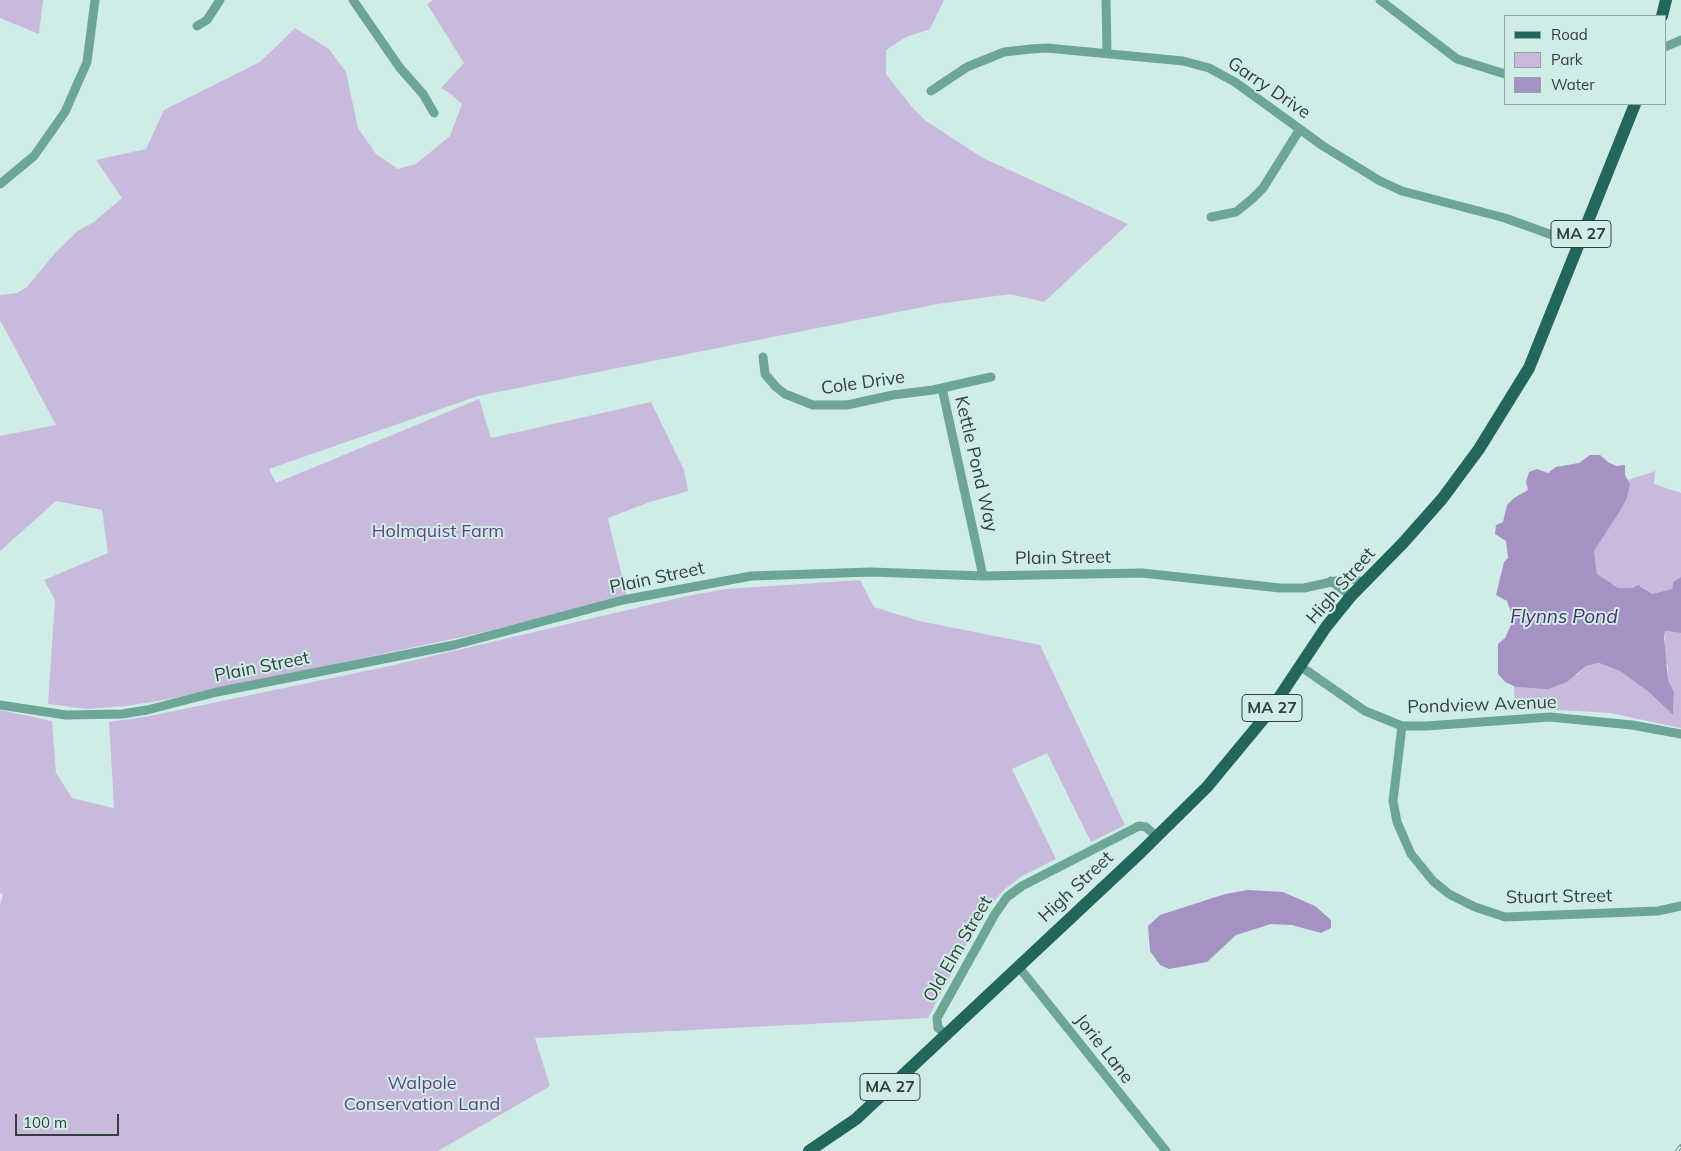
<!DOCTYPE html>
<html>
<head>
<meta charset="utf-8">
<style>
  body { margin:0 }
  #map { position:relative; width:1681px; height:1151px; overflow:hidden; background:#cfede6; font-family:Mulish,sans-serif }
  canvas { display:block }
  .legend { position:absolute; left:1504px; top:15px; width:162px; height:90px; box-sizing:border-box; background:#cfede6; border:1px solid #91a7a2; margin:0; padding:6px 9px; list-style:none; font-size:15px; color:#333f3c }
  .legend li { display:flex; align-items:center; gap:10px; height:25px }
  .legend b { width:25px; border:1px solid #91a7a2 }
  .scale { position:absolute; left:15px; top:1114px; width:104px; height:22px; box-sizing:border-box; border:2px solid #333f3c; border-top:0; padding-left:6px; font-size:15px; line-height:18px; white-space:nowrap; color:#333f3c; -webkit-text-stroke:4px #cfede6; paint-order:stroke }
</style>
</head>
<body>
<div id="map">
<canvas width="1681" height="1151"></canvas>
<ul class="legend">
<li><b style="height:6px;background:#23665b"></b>Road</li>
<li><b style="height:14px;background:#c9badd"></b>Park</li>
<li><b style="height:14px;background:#a691c4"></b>Water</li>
</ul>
<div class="scale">100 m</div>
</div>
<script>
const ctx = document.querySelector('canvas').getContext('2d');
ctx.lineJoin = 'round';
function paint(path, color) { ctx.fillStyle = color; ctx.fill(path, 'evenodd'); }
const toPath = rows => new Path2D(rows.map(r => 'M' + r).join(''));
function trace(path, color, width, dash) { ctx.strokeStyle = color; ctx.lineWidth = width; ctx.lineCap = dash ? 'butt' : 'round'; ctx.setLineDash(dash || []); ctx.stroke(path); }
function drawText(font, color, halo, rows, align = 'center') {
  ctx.font = font + ' Mulish,sans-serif'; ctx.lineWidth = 4; ctx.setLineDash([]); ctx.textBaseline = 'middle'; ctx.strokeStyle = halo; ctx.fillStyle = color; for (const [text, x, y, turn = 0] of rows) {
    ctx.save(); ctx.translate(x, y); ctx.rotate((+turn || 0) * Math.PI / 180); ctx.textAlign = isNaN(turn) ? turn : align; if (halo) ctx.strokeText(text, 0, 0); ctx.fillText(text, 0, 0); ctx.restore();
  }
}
paint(toPath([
  [0,0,43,0,39,34,0,18],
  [433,0,944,0,930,29,906,37,886,50,886,74,912,107,926,121,983,158,1128,224,1044,302,1010,294,938,304,478,396,269,469,276,483,479,399,491,438,651,402,684,470,688,491,650,502,608,518,627,597,467,636,164,700,126,706,87,709,48,704,55,600,44,580,108,553,102,510,56,501,0,551,0,436,56,425,0,320,0,295,17,293,27,287,56,252,79,230,94,222,122,198,96,160,146,149,164,110,260,62,295,28,329,49,346,72,358,128,376,154,398,169,416,164,450,136,462,104,451,94,441,88,464,63,427,4],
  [1655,471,1654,484,1681,493,1681,577,1673,582,1672,589,1652,594,1638,585,1632,588,1618,588,1607,583,1597,574,1594,551,1619,513,1630,484,1628,480],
  [860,580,874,607,919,621,1040,645,1125,825,1091,842,1047,753,1012,769,1056,859,1022,876,1005,889,983,913,928,1018,535,1038,550,1086,438,1151,0,1151,0,905,3,895,0,893,0,710,52,721,56,773,72,798,114,808,109,722,150,716,394,665,687,596,726,589],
  [1665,631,1681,633,1681,728,1610,713,1560,710,1515,710,1514,685,1577,675,1586,666,1599,663,1620,671,1650,693,1673,715,1674,692,1668,680,1668,666,1664,660]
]), '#c9badd');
paint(toPath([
  [1590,455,1600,455,1608,462,1616,466,1625,465,1625,475,1630,484,1627,498,1619,513,1594,551,1597,574,1618,588,1632,588,1638,585,1652,594,1672,589,1673,582,1681,577,1681,633,1665,631,1664,638,1668,680,1674,692,1673,715,1650,693,1620,671,1599,663,1586,666,1567,682,1548,689,1516,687,1505,682,1498,674,1498,644,1505,638,1511,625,1511,612,1507,601,1496,595,1504,562,1508,558,1506,541,1495,534,1496,525,1503,522,1507,505,1514,498,1528,490,1526,482,1529,472,1537,469,1548,473,1556,467,1579,463],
  [1248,890,1283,892,1315,906,1331,920,1331,928,1321,933,1292,925,1271,924,1236,935,1207,962,1169,969,1160,965,1150,951,1148,926,1160,915,1225,894]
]), '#a691c4');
trace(toPath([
  [353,0,400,68,423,94,434,113],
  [1106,0,1107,53],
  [1380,0,1457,59,1505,74],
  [197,26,207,20,220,0],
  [1665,47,1681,40],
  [931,91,967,67,1004,52,1031,49,1047,48,1183,61,1209,68,1235,82,1323,146,1380,181,1402,191,1505,218,1577,244],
  [0,184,34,156,65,112,87,62,95,0],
  [1211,217,1236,212,1252,199,1263,188,1300,129],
  [763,357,765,374,776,387,785,394,813,405,847,405,893,395,933,390,991,377],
  [942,388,983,576],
  [1331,581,1351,596],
  [1300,666,1365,711,1402,726,1426,726,1550,717,1632,725,1681,734],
  [0,705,66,715,122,714,147,710,217,692,454,645,623,600,751,576,871,572,983,576,1142,573,1280,588,1304,588,1350,578,1362,582],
  [1402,726,1393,801,1397,822,1411,854,1433,881,1449,894,1475,907,1505,917,1658,911,1681,906],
  [1018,966,1166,1151],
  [946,1034,938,1028,937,1018,995,914,1007,897,1022,886,1139,826,1146,827,1157,837]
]), '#6da599', 9);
trace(toPath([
  [1662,16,1666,0],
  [809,1151,856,1119,1140,853,1207,787,1270,711,1326,627,1351,596,1403,543,1442,499,1479,449,1529,368,1635,104]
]), '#23665b', 12);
const rail = toPath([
  [1677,1151,1681,1146]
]);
trace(rail, '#7d928d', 4);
trace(rail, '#cfede6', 2, [5.5]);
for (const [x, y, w] of [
  [1581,234,60],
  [1272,708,60],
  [890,1087,60]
]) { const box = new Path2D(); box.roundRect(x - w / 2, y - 13.5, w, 27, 4); ctx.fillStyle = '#cfede6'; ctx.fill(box); trace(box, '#333f3c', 1); }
drawText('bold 16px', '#333f3c', null, [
  ["MA 27",1581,234],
  ["MA 27",1272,708],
  ["MA 27",890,1087]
]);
drawText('18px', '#333f3c', '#cfede6', [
  ["Garry Drive",1269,88,34],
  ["Cole Drive",863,383,-8],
  ["Kettle Pond Way",976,464,77],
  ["Plain Street",1063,558,-1],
  ["Plain Street",657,578,-12],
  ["High Street",1341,586,-49],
  ["Plain Street",262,667,-11],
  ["Pondview Avenue",1482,705,-2],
  ["High Street",1076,887,-43],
  ["Stuart Street",1559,897,-1],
  ["Old Elm Street",958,949,-60],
  ["Jorie Lane",1104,1049,52]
]);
drawText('18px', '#624384', '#cfede6', [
  ["Holmquist Farm",438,532],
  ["Walpole",422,1084],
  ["Conservation Land",422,1105]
]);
drawText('italic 19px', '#4c2e6c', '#cfede6', [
  ["Flynns Pond",1564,617]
]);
</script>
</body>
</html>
